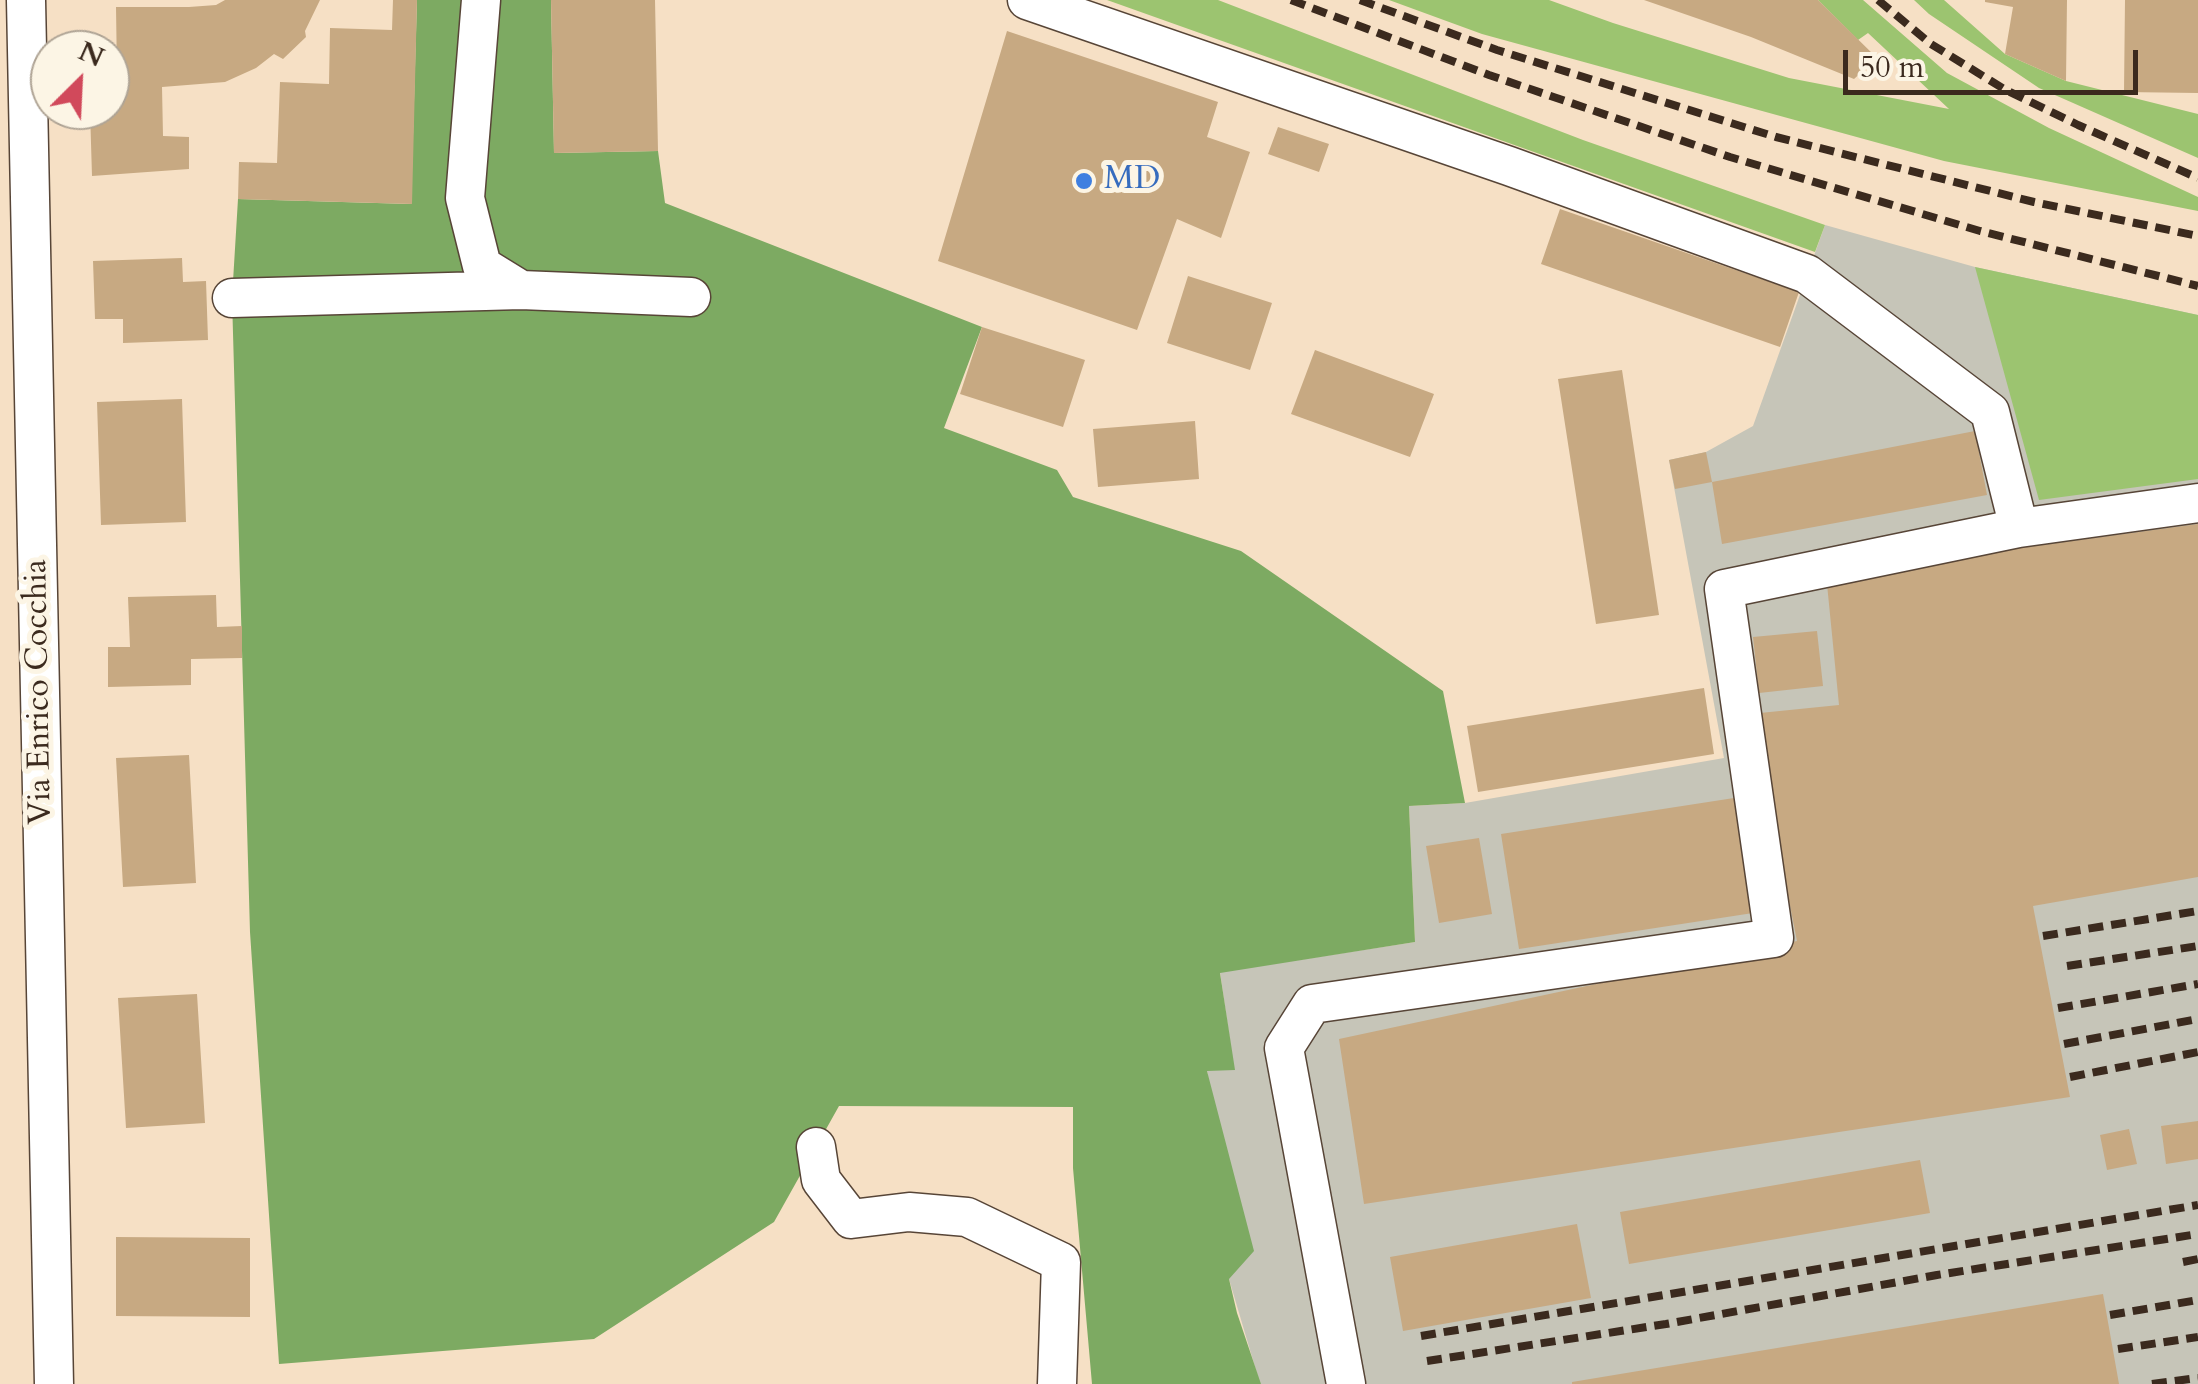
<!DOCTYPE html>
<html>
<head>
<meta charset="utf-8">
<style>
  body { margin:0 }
  #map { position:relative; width:2198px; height:1384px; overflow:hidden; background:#f6e0c5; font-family:Cardo,serif }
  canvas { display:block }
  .north { position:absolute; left:30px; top:30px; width:100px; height:100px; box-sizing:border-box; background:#fcf5e5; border:2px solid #afa495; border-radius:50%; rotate:24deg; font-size:28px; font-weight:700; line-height:40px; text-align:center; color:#3b2a1e }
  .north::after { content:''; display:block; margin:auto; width:35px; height:45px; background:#d1495b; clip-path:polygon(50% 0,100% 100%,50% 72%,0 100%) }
  .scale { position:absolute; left:1843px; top:50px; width:295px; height:45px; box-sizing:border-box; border:5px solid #3b2a1e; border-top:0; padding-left:12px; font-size:30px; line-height:35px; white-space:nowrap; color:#3b2a1e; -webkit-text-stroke:8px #fcf5e5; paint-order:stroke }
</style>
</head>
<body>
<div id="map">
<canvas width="2198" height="1384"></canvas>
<div class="north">N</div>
<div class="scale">50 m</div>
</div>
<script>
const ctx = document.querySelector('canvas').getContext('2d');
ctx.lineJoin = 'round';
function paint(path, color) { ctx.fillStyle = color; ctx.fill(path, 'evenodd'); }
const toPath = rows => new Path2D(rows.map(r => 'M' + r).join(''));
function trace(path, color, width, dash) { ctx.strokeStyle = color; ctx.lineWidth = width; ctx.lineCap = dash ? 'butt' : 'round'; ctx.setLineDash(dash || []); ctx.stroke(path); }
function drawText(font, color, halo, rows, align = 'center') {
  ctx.font = font + ' Cardo,serif'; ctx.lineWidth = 10; ctx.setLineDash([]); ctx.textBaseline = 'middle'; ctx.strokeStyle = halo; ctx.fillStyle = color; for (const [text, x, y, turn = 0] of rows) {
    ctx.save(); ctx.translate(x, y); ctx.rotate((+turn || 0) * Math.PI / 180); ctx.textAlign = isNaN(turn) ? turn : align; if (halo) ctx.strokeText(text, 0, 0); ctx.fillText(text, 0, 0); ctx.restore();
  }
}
paint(toPath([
  [1825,225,1975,267,2198,315,2198,1384,1260,1384,1229,1279,1207,1070,1234,1069,1220,972,1415,942,1409,806,1465,803,1724,758,1669,460,1706,452,1753,426]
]), '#c6c5b8');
paint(toPath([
  [1107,0,1218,0,1583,140,1825,225,1815,252],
  [1389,0,1549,0,1613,23,1789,78,1949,109,1868,33,1858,40,1818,0,1863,0,1947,73,2049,128,2198,197,2198,211,1944,161,1482,34],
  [1914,0,1944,0,2005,54,2066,81,2198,114,2198,158,2039,88,1929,14],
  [1975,267,2198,315,2198,479,2039,500]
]), '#9cc470');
paint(toPath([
  [417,0,551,0,554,153,658,151,665,203,982,327,944,428,1057,470,1073,497,1241,551,1443,691,1465,803,1409,806,1415,942,1220,973,1235,1070,1207,1071,1254,1251,1229,1279,1237,1313,1261,1384,1092,1384,1073,1168,1073,1107,839,1106,774,1222,594,1339,279,1364,250,932,232,298,238,199,411,204]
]), '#7daa62');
paint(toPath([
  [225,0,320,0,305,31,306,37,283,59,274,54,256,68,225,82,162,87,163,136,189,137,189,169,92,176,90,110,110,110,110,76,117,75,116,7,189,7,216,5],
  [393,0,417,0,412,204,238,199,239,162,277,163,280,82,329,84,330,28,392,30],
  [551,0,655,0,658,151,554,153],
  [1644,0,1818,0,1877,58,1854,79,1751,37],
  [1985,0,2067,0,2066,81,2005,54,2013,7,1985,2],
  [2125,0,2198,0,2198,93,2124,92],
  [1007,31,1218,102,1207,137,1250,152,1221,238,1177,219,1137,330,938,261],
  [1278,127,1329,144,1319,172,1268,154],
  [1560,209,1799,292,1780,347,1541,264],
  [182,258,183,282,206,281,208,340,123,343,123,319,95,319,93,261],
  [1188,276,1272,303,1250,370,1167,343],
  [982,327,1085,360,1063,427,960,394],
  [1315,350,1434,394,1410,457,1291,414],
  [1622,370,1659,615,1596,624,1558,379],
  [182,399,186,522,101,525,97,402],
  [1195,421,1199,479,1098,487,1093,429],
  [1975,431,1987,495,1722,544,1712,482],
  [1706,452,1712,482,1675,489,1669,460],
  [2198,524,2198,877,2033,906,2070,1097,1364,1204,1339,1039,1797,941,1780,855,1760,713,1839,705,1826,574],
  [216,595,217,627,242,626,242,658,191,659,191,685,108,687,108,647,130,647,128,597],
  [1817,631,1823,686,1759,693,1753,637],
  [1704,688,1714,754,1478,792,1467,726],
  [189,755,196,883,123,887,116,758],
  [1734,798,1753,913,1519,949,1501,834],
  [1479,838,1492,914,1439,923,1426,846],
  [197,994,205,1123,126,1128,118,998],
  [2198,1121,2198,1159,2166,1164,2161,1126],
  [2129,1129,2137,1164,2107,1170,2100,1135],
  [1920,1160,1930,1213,1629,1264,1620,1212],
  [1577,1224,1591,1298,1403,1331,1390,1257],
  [116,1237,250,1238,250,1317,116,1316],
  [2103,1294,2119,1384,1572,1384,1572,1382]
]), '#c7a982');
const minor = toPath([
  [26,0,54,1384],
  [481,0,465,198,482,266,521,290],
  [1027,0,1509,166,1807,274,1990,412,2019,528,1724,589,1774,938,1312,1004,1284,1048,1346,1384],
  [232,298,521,290,691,297],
  [2019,528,2198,503],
  [816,1147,821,1180,851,1219,909,1212,967,1217,1061,1262,1057,1384]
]);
trace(minor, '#574537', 41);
trace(minor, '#fff', 38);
trace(toPath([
  [1291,0,1489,75,1730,157,1980,231,2198,286],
  [1360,0,1497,50,1776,137,2034,202,2198,236],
  [1878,0,1931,44,2004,89,2078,125,2198,178],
  [2043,936,2198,911],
  [2067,966,2198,946],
  [2058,1008,2198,984],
  [2064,1044,2198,1019],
  [2070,1077,2198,1052],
  [2183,1262,2198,1259],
  [2110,1315,2198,1300],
  [1421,1336,2198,1205],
  [2118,1349,2198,1337],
  [1427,1361,1666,1324,1937,1275,2198,1234],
  [2152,1384,2198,1378]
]), '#3b2a1e', 8, [15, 8]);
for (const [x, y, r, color] of [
  [1084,181,10,"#3f7fe0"]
]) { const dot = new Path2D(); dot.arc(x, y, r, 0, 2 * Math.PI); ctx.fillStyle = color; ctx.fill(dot); trace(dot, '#fcf5e5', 4); }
drawText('32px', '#366cbe', '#fcf5e5', [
  ["MD",1104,181]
], 'left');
drawText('32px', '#3b2a1e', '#fcf5e5', [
  ["Via Enrico Cocchia",40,692,-91]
]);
</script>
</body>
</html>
